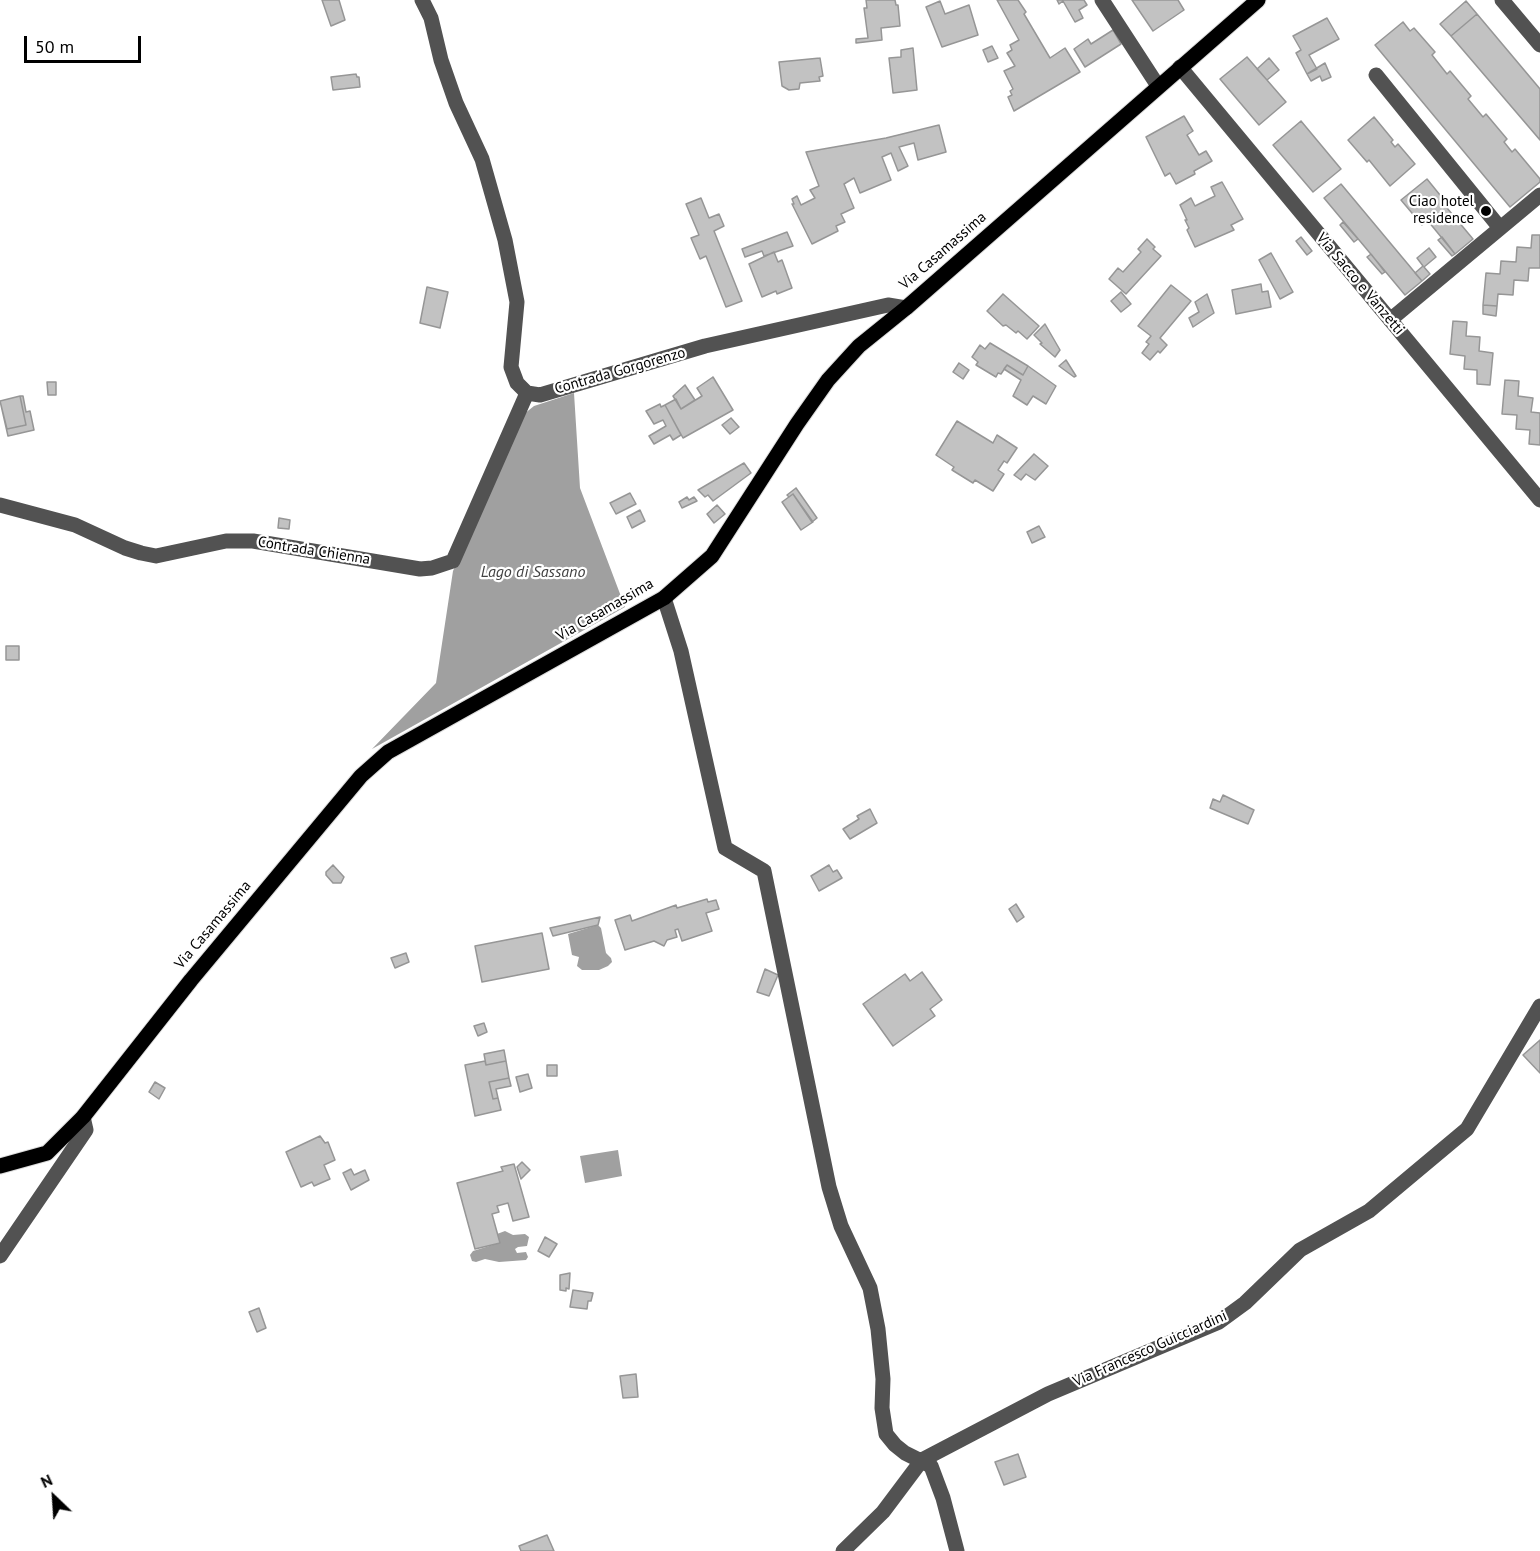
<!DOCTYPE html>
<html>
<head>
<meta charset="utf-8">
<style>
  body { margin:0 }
  #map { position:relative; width:1540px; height:1551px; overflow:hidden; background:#fff; font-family:"PT Sans",sans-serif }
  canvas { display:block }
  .north { position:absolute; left:24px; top:1467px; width:60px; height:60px; -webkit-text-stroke:4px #fff; paint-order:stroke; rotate:335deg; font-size:16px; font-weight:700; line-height:24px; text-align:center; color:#000 }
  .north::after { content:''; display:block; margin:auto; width:21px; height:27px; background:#000; clip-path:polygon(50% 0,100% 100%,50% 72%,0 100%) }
  .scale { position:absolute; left:24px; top:36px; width:117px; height:27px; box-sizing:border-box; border:3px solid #000; border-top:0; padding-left:8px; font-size:18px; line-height:21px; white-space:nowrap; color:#000; -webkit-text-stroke:4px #fff; paint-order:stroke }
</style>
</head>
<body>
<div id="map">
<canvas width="1540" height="1551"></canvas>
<div class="north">N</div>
<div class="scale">50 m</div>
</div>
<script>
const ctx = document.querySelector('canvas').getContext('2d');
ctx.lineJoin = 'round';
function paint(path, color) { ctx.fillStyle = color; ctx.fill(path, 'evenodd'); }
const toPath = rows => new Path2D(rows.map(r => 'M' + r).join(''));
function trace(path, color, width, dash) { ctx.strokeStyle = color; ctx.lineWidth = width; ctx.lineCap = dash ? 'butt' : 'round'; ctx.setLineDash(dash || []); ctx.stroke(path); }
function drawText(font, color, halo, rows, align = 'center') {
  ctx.font = font + ' "PT Sans",sans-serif'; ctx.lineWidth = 4.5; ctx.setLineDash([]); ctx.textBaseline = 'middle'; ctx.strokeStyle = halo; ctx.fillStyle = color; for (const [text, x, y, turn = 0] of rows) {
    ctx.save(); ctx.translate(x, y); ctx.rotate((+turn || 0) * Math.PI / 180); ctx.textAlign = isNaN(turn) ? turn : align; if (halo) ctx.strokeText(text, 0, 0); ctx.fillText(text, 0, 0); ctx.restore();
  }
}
paint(toPath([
  [574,393,580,488,625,607,372,749,436,683,453,571,524,414,534,406],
  [598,925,601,928,606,953,611,958,612,962,608,966,599,970,582,970,577,966,579,957,572,955,568,934],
  [618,1150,622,1176,585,1183,580,1156],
  [505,1231,513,1235,525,1234,529,1237,527,1246,518,1247,515,1249,517,1253,526,1252,528,1257,526,1260,499,1262,485,1259,476,1262,472,1261,470,1255,473,1251,499,1243,497,1234]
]), '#a0a0a0');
const building = toPath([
  [322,0,339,0,345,20,331,26,322,0],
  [866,0,895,0,896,5,898,5,900,26,881,28,882,40,856,43,856,39,868,38,864,8,867,8,866,0],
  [997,0,1018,0,1026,12,1024,14,1050,58,1065,48,1080,72,1014,111,1008,97,1012,95,1010,91,1013,89,1004,71,1015,66,1007,53,1012,50,1010,45,1019,40,997,0],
  [1057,0,1084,0,1087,5,1079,10,1083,18,1075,22,1063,1,1059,4,1057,0],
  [1132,0,1178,0,1184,10,1153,31,1132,0],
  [940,1,945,14,969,5,978,35,942,47,926,7,940,1],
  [1466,1,1477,14,1451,36,1440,24,1466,1],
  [1477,14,1540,89,1540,140,1451,36,1477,14],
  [1327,18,1339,39,1309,55,1317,69,1307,74,1296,53,1301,50,1293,36,1327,18],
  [1403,22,1410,31,1414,28,1435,52,1432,55,1447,74,1450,71,1471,96,1468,99,1483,117,1486,114,1507,139,1504,142,1512,152,1515,149,1540,179,1540,182,1510,207,1375,45,1403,22],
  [1113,30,1121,44,1085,67,1074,49,1088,39,1091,44,1113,30],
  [992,46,998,58,988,62,983,50,992,46],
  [913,48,917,90,893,93,889,58,901,57,901,50,913,48],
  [1247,57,1286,102,1259,125,1220,79,1247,57],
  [820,58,823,76,819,77,820,81,800,83,799,89,789,90,782,86,779,62,820,58],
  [1269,58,1279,70,1267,80,1257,69,1269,58],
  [1325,63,1331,77,1322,81,1320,76,1311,81,1307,74,1325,63],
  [356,74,357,77,359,77,360,87,333,90,331,77,356,74],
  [1184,116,1193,131,1187,135,1199,155,1206,151,1212,161,1194,171,1195,174,1176,184,1170,173,1165,176,1146,137,1184,116],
  [1374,117,1393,140,1391,142,1395,147,1398,144,1415,164,1390,186,1369,160,1367,162,1348,140,1374,117],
  [1301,121,1341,169,1313,192,1273,145,1301,121],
  [939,125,946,152,918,160,914,143,899,147,908,166,898,171,891,153,882,157,891,180,860,193,854,178,844,184,854,208,841,214,845,222,836,226,838,231,812,244,792,204,794,204,792,199,797,196,801,205,815,198,810,190,819,186,806,152,886,138,939,125],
  [1427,179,1444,200,1442,202,1473,239,1455,254,1428,221,1422,225,1401,200,1427,179],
  [1222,182,1243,219,1231,225,1234,230,1195,247,1187,230,1189,228,1185,220,1187,220,1180,205,1191,198,1195,206,1215,196,1211,187,1222,182],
  [1341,184,1422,281,1405,295,1324,198,1341,184],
  [701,198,709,218,719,214,724,226,714,231,742,301,726,307,706,256,700,259,691,238,699,235,686,204,701,198],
  [1343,222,1358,239,1354,242,1340,225,1343,222],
  [787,232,793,246,764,256,762,251,745,257,742,249,787,232],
  [1532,235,1540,235,1540,268,1529,268,1528,281,1514,280,1513,295,1498,294,1497,306,1483,305,1486,273,1500,274,1501,261,1516,262,1517,247,1531,248,1532,235],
  [1301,237,1312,251,1307,255,1296,241,1301,237],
  [1442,237,1455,254,1452,256,1438,240,1442,237],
  [1147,239,1155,247,1153,249,1161,256,1126,294,1109,279,1118,268,1123,272,1141,252,1138,249,1147,239],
  [1429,248,1436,257,1424,267,1430,274,1422,281,1415,273,1423,266,1417,258,1429,248],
  [774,252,778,262,782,260,792,288,777,294,776,291,762,297,749,264,774,252],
  [1271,253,1293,292,1280,299,1259,260,1271,253],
  [1371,254,1385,272,1382,274,1367,257,1371,254],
  [1261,284,1262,292,1268,291,1271,307,1236,314,1232,290,1261,284],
  [1171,285,1191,301,1160,338,1167,345,1160,353,1158,351,1150,360,1142,353,1149,344,1146,342,1151,336,1138,326,1171,285],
  [427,287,448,292,440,328,420,323,427,287],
  [1121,292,1131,304,1121,312,1111,301,1121,292],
  [1003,294,1039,326,1027,339,1018,331,1016,333,1006,325,1003,326,987,311,1003,294],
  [1207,294,1214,313,1193,327,1189,318,1199,312,1195,302,1207,294],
  [1483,305,1497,306,1496,316,1483,314,1483,305],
  [1453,321,1467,322,1466,336,1480,337,1479,351,1493,353,1490,385,1477,384,1477,370,1464,369,1465,356,1450,354,1453,321],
  [1045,324,1060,350,1055,357,1040,344,1042,343,1034,335,1045,324],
  [990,343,1028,366,1023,375,1007,365,1001,374,998,373,996,377,976,365,978,362,972,357,980,345,985,349,990,343],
  [1066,360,1076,376,1074,377,1059,366,1066,360],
  [959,363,969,370,963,379,953,372,959,363],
  [1007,365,1023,375,1028,366,1056,386,1046,404,1033,396,1027,405,1013,396,1021,380,1004,369,1007,365],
  [713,377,733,410,683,438,665,405,676,399,681,409,702,396,697,388,713,377],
  [1505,380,1519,381,1518,396,1533,398,1531,412,1540,413,1540,445,1529,444,1530,430,1516,429,1517,415,1502,414,1505,380],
  [47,382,56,382,56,395,48,395,47,382],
  [685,385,695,400,681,409,673,396,685,385],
  [20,396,23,396,26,412,30,411,34,430,8,436,0,401,7,429,26,425,20,396],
  [20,396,26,425,7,429,0,401,20,396],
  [660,404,661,407,665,405,681,435,673,440,670,435,654,444,649,436,666,426,663,420,654,424,646,411,660,404],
  [731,418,739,427,730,434,722,425,731,418],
  [957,421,993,443,997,435,1017,448,1007,463,1004,461,998,470,1004,474,993,491,975,480,973,483,952,470,954,467,936,455,957,421],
  [1034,454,1048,466,1035,480,1026,474,1021,480,1014,475,1034,454],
  [744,463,751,473,713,501,708,495,705,497,698,490,744,463],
  [796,488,817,518,812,522,793,494,789,497,787,495,796,488],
  [630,493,636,504,616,514,610,503,630,493],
  [793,494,813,522,801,530,782,502,793,494],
  [687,497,689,500,694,497,697,501,682,508,679,502,687,497],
  [717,505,725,514,714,523,707,514,717,505],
  [640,510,645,521,632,528,627,517,640,510],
  [279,518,290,520,289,529,278,528,279,518],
  [1039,526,1045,537,1032,543,1027,532,1039,526],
  [6,646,19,646,19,660,6,660,6,646],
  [1223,795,1254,810,1248,824,1210,808,1213,799,1220,802,1223,795],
  [870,809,877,823,850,839,843,829,859,819,857,816,870,809],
  [333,865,344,877,341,883,333,883,326,875,326,872,333,865],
  [829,865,833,872,837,870,842,878,819,891,811,876,829,865],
  [707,899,708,902,716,900,719,909,706,913,712,931,682,941,678,929,675,930,677,937,667,940,664,946,654,941,625,950,615,920,630,915,632,921,676,905,677,908,707,899],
  [1016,904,1024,917,1017,922,1009,909,1016,904],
  [600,917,598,925,553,936,550,928,600,917],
  [542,933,549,969,482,982,475,946,542,933],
  [406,953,409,962,395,968,391,958,406,953],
  [765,969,778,975,769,996,757,992,765,969],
  [922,972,942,1000,930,1009,935,1016,893,1046,863,1004,905,974,910,981,922,972],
  [484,1023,487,1032,478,1036,474,1026,484,1023],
  [1540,1040,1540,1073,1523,1055,1540,1040],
  [504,1050,506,1061,486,1065,484,1054,504,1050],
  [485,1061,486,1065,506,1061,509,1078,489,1082,493,1099,498,1098,501,1110,475,1116,465,1065,485,1061],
  [547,1065,557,1065,557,1076,547,1076,547,1065],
  [528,1074,532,1088,520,1092,516,1077,528,1074],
  [509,1078,511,1086,496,1089,498,1098,493,1099,489,1082,509,1078],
  [155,1082,165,1088,159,1099,149,1092,155,1082],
  [320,1136,325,1143,328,1142,335,1160,324,1165,330,1179,314,1186,312,1182,301,1187,286,1152,320,1136],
  [522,1162,530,1170,521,1179,517,1167,522,1162],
  [514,1164,529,1217,513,1221,508,1203,497,1206,499,1212,492,1214,500,1243,475,1249,457,1183,503,1171,501,1167,514,1164],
  [351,1169,354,1175,365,1170,369,1180,351,1190,343,1173,351,1169],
  [545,1237,557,1244,549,1257,538,1251,545,1237],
  [570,1273,569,1289,566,1288,566,1291,560,1290,560,1275,570,1273],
  [573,1290,593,1293,591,1301,588,1301,587,1309,570,1307,573,1290],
  [259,1308,266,1328,257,1332,249,1312,259,1308],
  [636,1374,638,1397,623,1398,620,1376,636,1374],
  [1018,1454,1026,1477,1004,1485,995,1462,1018,1454],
  [547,1535,554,1551,521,1551,519,1546,547,1535]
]);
paint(building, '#c2c2c2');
trace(building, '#969696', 1.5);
const major = toPath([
  [0,1166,47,1153,83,1117,191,980,361,776,388,752,664,598,712,556,797,424,828,380,859,346,906,308,1258,0]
]);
trace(major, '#dbdbdb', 17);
trace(toPath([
  [422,0,431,18,441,60,456,103,482,159,505,240,517,302,511,367,517,383,527,393,540,395,705,346,888,305,906,308],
  [1102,0,1158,86],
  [1502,0,1540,45],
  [1180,67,1540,500],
  [1376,75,1500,228],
  [1390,320,1540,195],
  [0,505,75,525,125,548,141,553,156,556,226,541,253,541,420,569,432,568,453,561,527,393],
  [664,598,681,651,725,848,764,871,829,1187,841,1226,870,1288,878,1329,883,1379,882,1408,886,1434,895,1445,905,1453,931,1466,943,1498,957,1551],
  [0,1256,86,1130,83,1117],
  [843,1551,883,1512,922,1460,1048,1394,1219,1322,1245,1303,1300,1250,1369,1211,1467,1129,1540,1006]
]), '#525252', 15);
trace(major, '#000', 15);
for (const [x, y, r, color] of [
  [1486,211,6,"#000"]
]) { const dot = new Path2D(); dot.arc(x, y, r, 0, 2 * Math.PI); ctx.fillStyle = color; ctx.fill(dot); trace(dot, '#fff', 2); }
drawText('15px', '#000', '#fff', [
  ["Ciao hotel",1474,202],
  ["residence",1474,219]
], 'right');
drawText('15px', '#000', '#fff', [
  ["Via Casamassima",943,251,-41],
  ["Via Sacco e Vanzetti",1360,284,50],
  ["Contrada Gorgorenzo",620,371,-16],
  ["Contrada Chienna",314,551,9],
  ["Via Casamassima",605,610,-30],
  ["Via Casamassima",213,925,-50],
  ["Via Francesco Guicciardini",1150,1349,-24]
]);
drawText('italic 16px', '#414141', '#fff', [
  ["Lago di Sassano",533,572]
]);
</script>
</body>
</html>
